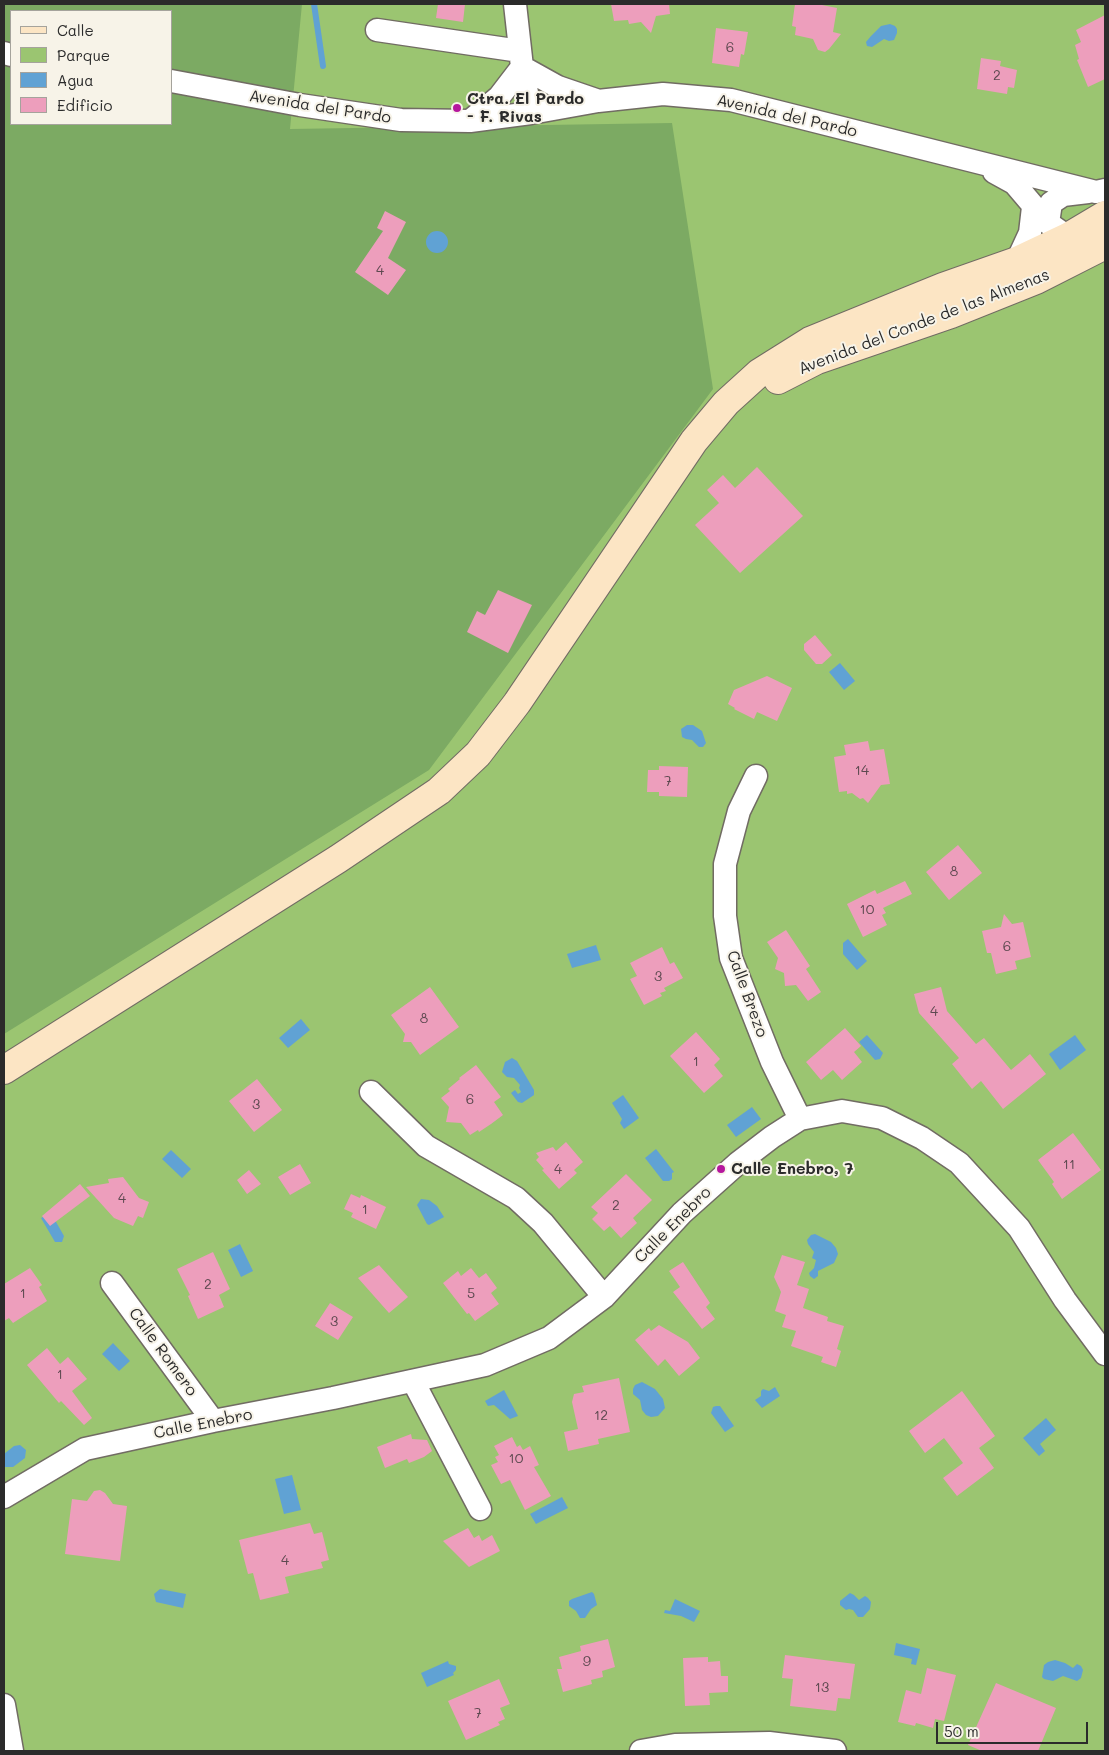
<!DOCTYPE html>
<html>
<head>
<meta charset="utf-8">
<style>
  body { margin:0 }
  #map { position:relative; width:1109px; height:1755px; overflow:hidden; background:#f2e5cc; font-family:Mali,sans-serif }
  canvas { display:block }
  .frame { position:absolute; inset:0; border:5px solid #2b2b2b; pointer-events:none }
  .legend { position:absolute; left:10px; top:10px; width:162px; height:115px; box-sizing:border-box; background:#f7f3e8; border:1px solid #a5a39c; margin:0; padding:6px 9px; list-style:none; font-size:15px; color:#2b2b2b }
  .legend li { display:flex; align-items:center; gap:10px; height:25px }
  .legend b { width:25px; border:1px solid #a5a39c }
  .scale { position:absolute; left:936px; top:1722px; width:152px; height:22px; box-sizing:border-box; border:2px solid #2b2b2b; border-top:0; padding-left:6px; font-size:15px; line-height:18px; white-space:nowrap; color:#2b2b2b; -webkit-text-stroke:4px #f7f3e8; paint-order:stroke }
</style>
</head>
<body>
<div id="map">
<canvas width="1109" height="1755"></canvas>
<div class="frame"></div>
<ul class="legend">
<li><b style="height:6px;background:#fce5c4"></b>Calle</li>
<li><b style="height:14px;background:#9bc571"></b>Parque</li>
<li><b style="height:14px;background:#60a2d4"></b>Agua</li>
<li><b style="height:14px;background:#ed9ebc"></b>Edificio</li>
</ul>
<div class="scale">50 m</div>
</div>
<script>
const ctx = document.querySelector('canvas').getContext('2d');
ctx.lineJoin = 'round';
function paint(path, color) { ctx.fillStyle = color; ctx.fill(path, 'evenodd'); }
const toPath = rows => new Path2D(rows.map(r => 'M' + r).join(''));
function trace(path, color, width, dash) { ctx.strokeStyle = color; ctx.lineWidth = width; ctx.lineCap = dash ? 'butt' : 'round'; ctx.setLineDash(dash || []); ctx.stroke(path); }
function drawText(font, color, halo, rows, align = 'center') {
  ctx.font = font + ' Mali,sans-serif'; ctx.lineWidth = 4; ctx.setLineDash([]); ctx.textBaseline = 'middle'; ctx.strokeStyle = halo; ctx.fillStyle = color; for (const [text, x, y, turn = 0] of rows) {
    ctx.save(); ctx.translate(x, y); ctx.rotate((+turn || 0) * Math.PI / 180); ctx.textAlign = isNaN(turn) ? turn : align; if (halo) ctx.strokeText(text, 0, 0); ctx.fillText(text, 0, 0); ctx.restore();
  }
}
paint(toPath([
  [4,4,1105,4,1105,1751,4,1751],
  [11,11,171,11,171,124,11,124]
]), '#9bc571');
paint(toPath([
  [4,4,302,4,290,129,672,123,713,389,429,770,4,1034],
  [11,11,171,11,171,124,11,124]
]), '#7caa63');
paint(toPath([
  [890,24,895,26,897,29,897,33,894,40,889,41,884,39,872,47,867,46,866,42,871,36,881,26],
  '426 242a11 11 0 1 1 22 0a11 11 0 1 1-22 0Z',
  [840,663,855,681,844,690,829,672],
  [687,725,693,725,702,731,706,743,703,747,699,747,692,740,686,739,682,737,681,729],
  [848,939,867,961,857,970,843,954,843,943],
  [596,945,601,960,572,968,567,954],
  [301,1019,310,1030,288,1048,279,1038],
  [867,1035,883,1053,880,1059,875,1060,859,1042],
  [1075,1035,1086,1050,1060,1070,1049,1054],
  [512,1058,517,1061,534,1090,534,1095,522,1103,518,1102,511,1093,515,1090,518,1094,521,1092,519,1088,520,1085,514,1078,507,1077,502,1072,505,1062],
  [623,1095,639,1118,624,1129,620,1123,622,1119,612,1103],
  [752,1107,761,1119,736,1137,727,1125],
  [656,1149,674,1172,672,1173,672,1179,669,1181,663,1181,645,1158],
  [171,1150,191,1169,182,1178,162,1159],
  [421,1199,429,1200,437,1206,444,1217,429,1225,427,1224,417,1205],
  [51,1213,64,1236,62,1242,55,1242,41,1218],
  [815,1234,831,1242,836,1248,838,1254,834,1263,818,1271,818,1276,814,1279,810,1276,809,1273,814,1268,816,1260,812,1258,814,1252,808,1244,807,1240,811,1235],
  [240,1244,253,1271,241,1277,228,1250],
  [113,1343,130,1361,119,1371,102,1354],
  [642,1382,655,1389,663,1399,665,1408,658,1416,651,1417,646,1415,642,1410,640,1400,633,1394,633,1389,635,1385],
  [775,1387,780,1396,762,1408,755,1400,761,1396,761,1391,763,1389,769,1391],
  [504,1390,518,1416,510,1419,494,1405,488,1406,485,1401],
  [716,1406,720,1406,734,1426,725,1432,711,1413,713,1407],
  [1046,1418,1056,1430,1040,1444,1045,1451,1039,1456,1023,1438],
  [20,1445,26,1450,25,1458,13,1467,4,1467,4,1454,14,1446],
  [292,1475,301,1510,284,1514,275,1479],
  [562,1497,568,1508,536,1524,530,1514],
  [160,1589,186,1594,183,1608,156,1602,154,1594],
  [592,1592,594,1594,597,1605,591,1609,585,1618,580,1618,576,1611,569,1606,569,1601,572,1599],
  [850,1593,854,1595,859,1600,865,1596,868,1598,871,1602,870,1609,863,1617,858,1617,853,1610,849,1609,846,1610,840,1605,840,1601],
  [675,1599,700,1611,694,1622,681,1616,664,1613,665,1610,670,1611],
  [896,1643,920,1649,916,1665,911,1664,912,1659,894,1655],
  [1055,1660,1065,1663,1073,1668,1077,1664,1081,1666,1083,1670,1081,1678,1077,1681,1063,1676,1053,1681,1044,1679,1042,1677,1044,1665,1048,1662],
  [448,1661,449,1664,456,1666,456,1670,453,1673,454,1675,427,1687,421,1673]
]), '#60a2d4');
trace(toPath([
  [314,4,323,66]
]), '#60a2d4', 6);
paint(toPath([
  [438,4,465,4,463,22,436,18],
  [611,4,669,4,670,14,656,16,651,33,641,22,629,24,628,20,614,21],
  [795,4,822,4,822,5,837,8,833,32,841,34,829,49,825,52,818,50,813,39,795,35,796,27,792,26],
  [1105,15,1105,79,1088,87,1077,60,1079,59,1075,45,1081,42,1076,30],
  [716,28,748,32,744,55,741,54,739,67,712,63],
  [981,58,1001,61,1000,66,1017,70,1014,88,1008,87,1007,94,977,89],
  [385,211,406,222,388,258,406,270,388,295,355,272,383,231,377,228],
  [757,467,803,516,740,573,695,525,719,503,707,490,723,475,735,488],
  [498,590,532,605,508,653,467,632,477,611,485,615],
  [815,635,832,655,822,664,816,664,804,650,804,644],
  [767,676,792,688,777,721,757,712,754,719,734,709,735,708,728,704,734,690],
  [868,741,870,751,884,749,890,784,881,785,868,803,863,798,860,799,852,793,847,794,847,791,839,792,834,757,846,755,844,745],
  [659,766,688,767,687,797,659,796,659,792,647,792,648,770,659,770],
  [958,845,982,873,949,900,926,872],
  [905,881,912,894,883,908,886,913,882,915,887,925,863,937,847,904,875,890,877,894],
  [1004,914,1012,924,1023,922,1031,957,1015,961,1017,969,996,974,991,953,987,953,982,931,1001,927],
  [786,930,810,966,806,969,821,992,808,1001,796,985,785,986,784,973,775,969,778,958,767,942],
  [662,947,670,964,674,962,683,978,664,988,666,991,660,993,662,996,644,1005,630,979,637,976,630,963],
  [430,987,459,1027,420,1055,411,1042,403,1042,405,1034,391,1015],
  [941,987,947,1011,976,1044,984,1038,1011,1070,1030,1054,1046,1074,1003,1109,981,1081,972,1089,952,1064,959,1058,919,1013,914,994],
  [845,1028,861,1046,854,1052,862,1062,842,1080,833,1070,821,1080,806,1062],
  [696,1032,720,1059,714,1065,723,1076,704,1093,670,1056],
  [476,1065,501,1097,494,1102,503,1115,491,1124,479,1132,478,1130,470,1135,461,1123,446,1122,449,1107,441,1098,450,1091,448,1089,460,1079,459,1078],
  [257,1079,282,1110,254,1132,229,1101],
  [1073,1133,1101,1170,1062,1199,1052,1184,1054,1182,1038,1160],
  [566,1142,583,1162,574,1170,577,1173,559,1189,542,1170,544,1169,536,1160,539,1157,536,1153,553,1147,556,1151],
  [300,1164,311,1183,290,1195,278,1177],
  [249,1170,261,1184,247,1194,237,1180],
  [626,1174,652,1200,633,1218,637,1223,621,1238,610,1226,604,1231,592,1219,598,1213,591,1207],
  [123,1177,139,1198,149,1202,143,1218,138,1216,133,1226,114,1218,86,1187,109,1183,108,1179],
  [80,1184,90,1196,50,1226,42,1216],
  [351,1194,360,1198,361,1195,386,1207,376,1229,351,1217,353,1213,344,1209],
  [213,1252,230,1289,219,1295,224,1307,198,1319,188,1296,190,1295,177,1269],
  [782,1255,805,1262,797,1285,809,1289,803,1308,828,1317,827,1321,844,1326,837,1349,841,1351,836,1367,821,1362,823,1357,791,1346,796,1331,782,1327,786,1315,775,1311,781,1292,774,1277],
  [683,1262,710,1303,706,1307,715,1319,702,1329,673,1292,680,1287,669,1271],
  [379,1265,408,1297,389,1313,358,1278],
  [30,1268,42,1285,39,1287,47,1301,13,1323,9,1318,4,1321,4,1284],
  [471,1268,479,1278,486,1273,497,1288,491,1293,499,1304,475,1321,469,1313,467,1314,443,1283,458,1271,461,1276],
  [330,1303,353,1317,338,1340,315,1326],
  [659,1325,688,1342,700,1358,679,1376,665,1359,658,1366,635,1340,649,1328,651,1331],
  [47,1348,60,1364,68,1357,87,1379,72,1391,92,1418,84,1425,61,1401,59,1403,27,1365],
  [619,1378,630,1432,598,1439,599,1444,568,1451,564,1432,578,1429,572,1402,574,1394,584,1392,582,1386],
  [962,1391,995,1436,979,1448,994,1468,957,1496,943,1478,963,1463,944,1438,925,1453,909,1431],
  [411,1434,412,1439,427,1440,432,1451,424,1457,409,1463,407,1459,385,1468,377,1447],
  [512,1437,517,1447,520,1445,523,1450,530,1446,539,1465,534,1467,551,1496,525,1510,510,1480,501,1484,491,1465,498,1462,495,1457,499,1455,494,1446],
  [100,1490,105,1493,113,1504,127,1506,120,1561,65,1554,72,1499,87,1501,94,1491],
  [310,1523,314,1534,322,1532,329,1560,321,1562,323,1568,285,1577,289,1593,260,1600,253,1573,248,1574,239,1540],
  [468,1528,474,1538,479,1535,482,1541,492,1535,500,1551,469,1567,443,1541],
  [608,1639,615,1667,602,1671,603,1677,591,1680,592,1684,563,1692,557,1669,562,1669,559,1657,581,1651,580,1646],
  [785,1655,855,1664,850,1699,838,1698,836,1711,790,1706,793,1679,782,1678],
  [708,1657,708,1662,720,1661,721,1676,728,1676,728,1692,709,1693,710,1705,685,1706,683,1658],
  [927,1668,956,1675,944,1721,935,1719,933,1728,916,1723,915,1726,898,1722,906,1690,921,1694],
  [499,1679,510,1704,500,1708,505,1719,498,1722,500,1725,466,1740,448,1701],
  [996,1683,1056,1708,1038,1751,982,1751,968,1745]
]), '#ed9ebc');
const street = toPath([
  [515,4,522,67,531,113],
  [377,30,520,51],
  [4,53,11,55],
  [522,67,558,87,596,100],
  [171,81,300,105,401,120,470,121,531,113,598,101,663,94,731,100,1096,192,1105,190],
  [470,121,499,97,522,67],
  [994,172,1014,183,1048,223,1068,237,1081,237],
  [1048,223,1051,203,1063,195,1088,192],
  [1017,261,1030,233,1033,207],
  [756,776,739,811,725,864,725,916,731,958,772,1062,800,1119],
  [371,1092,426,1146,516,1198,543,1223,604,1297],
  [112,1283,213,1421],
  [413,1381,480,1509],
  [4,1497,85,1449,213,1421,333,1398,485,1365,549,1338,604,1297,682,1213,738,1163,772,1137,800,1119,842,1111,882,1118,922,1138,959,1163,1019,1228,1065,1300,1105,1354],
  [4,1705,12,1751],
  [641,1751,675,1745,769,1743,835,1751]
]);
const secondary = toPath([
  [778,380,817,360,951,314,1036,280,1105,245],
  [4,1070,338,859,439,791,478,754,517,703,694,441,726,403,759,373,810,341,943,287,1017,261,1068,237,1105,215]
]);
trace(street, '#716c63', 25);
trace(secondary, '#716c63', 30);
trace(street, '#fff', 22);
trace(secondary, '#fce5c4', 28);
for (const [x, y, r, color] of [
  [457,108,5,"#b5179e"],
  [721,1169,5,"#b5179e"]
]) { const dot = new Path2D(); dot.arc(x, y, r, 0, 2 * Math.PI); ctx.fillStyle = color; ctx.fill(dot); trace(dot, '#f7f3e8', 2); }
drawText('14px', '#5c484f', null, [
  ["6",730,48],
  ["2",997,76],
  ["4",380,271],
  ["14",862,771],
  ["7",668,782],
  ["8",954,872],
  ["10",867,910],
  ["6",1007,947],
  ["3",658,977],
  ["4",934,1012],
  ["8",424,1019],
  ["1",696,1062],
  ["6",470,1100],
  ["3",256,1105],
  ["11",1069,1165],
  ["4",558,1170],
  ["4",122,1199],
  ["2",616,1206],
  ["1",365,1210],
  ["2",208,1285],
  ["1",23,1294],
  ["5",471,1294],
  ["3",334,1322],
  ["1",60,1375],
  ["12",601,1416],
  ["10",516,1459],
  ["4",285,1561],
  ["9",587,1662],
  ["13",822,1688],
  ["7",478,1714]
]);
drawText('bold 16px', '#2b2b2b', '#f7f3e8', [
  ["Ctra. El Pardo",467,99],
  ["- F. Rivas",467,117],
  ["Calle Enebro, 7",731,1169]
], 'left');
drawText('16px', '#2b2b2b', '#f7f3e8', [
  ["Avenida del Pardo",320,107,9],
  ["Avenida del Pardo",787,116,13],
  ["Avenida del Conde de las Almenas",924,322,-21],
  ["Calle Brezo",747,994,70],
  ["Calle Enebro",673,1225,-45],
  ["Calle Romero",163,1352,54],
  ["Calle Enebro",203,1424,-11]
]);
</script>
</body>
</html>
